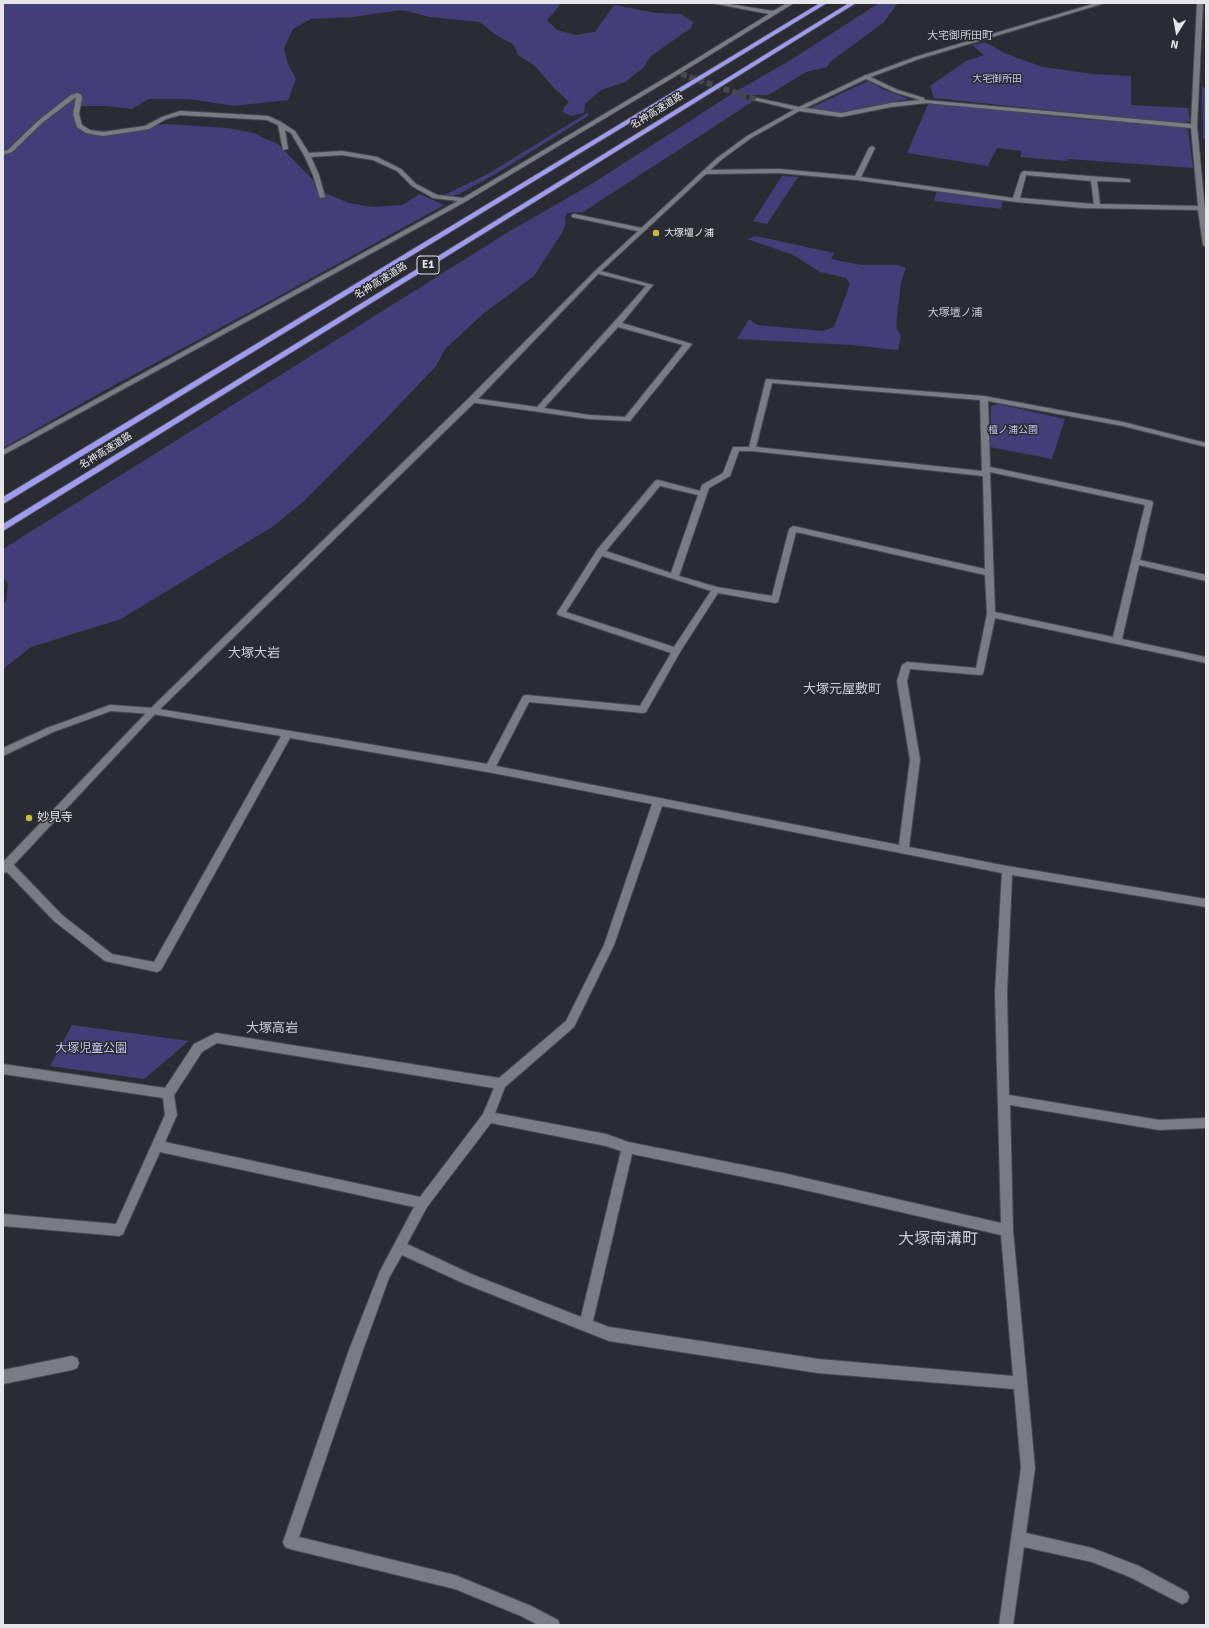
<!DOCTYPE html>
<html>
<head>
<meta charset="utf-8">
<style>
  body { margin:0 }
  #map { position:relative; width:1209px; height:1628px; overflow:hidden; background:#2b2b33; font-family:Signika,sans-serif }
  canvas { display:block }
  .frame { position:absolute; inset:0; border:4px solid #e5e5ea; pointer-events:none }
  .north { position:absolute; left:1157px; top:12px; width:40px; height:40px; -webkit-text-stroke:3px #2b2b33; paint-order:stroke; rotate:191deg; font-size:11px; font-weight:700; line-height:16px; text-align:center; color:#e5e5ea }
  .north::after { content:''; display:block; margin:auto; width:14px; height:18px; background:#e5e5ea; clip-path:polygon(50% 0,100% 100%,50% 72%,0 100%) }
</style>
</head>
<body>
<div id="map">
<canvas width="1209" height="1628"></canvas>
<div class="frame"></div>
<div class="north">N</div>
</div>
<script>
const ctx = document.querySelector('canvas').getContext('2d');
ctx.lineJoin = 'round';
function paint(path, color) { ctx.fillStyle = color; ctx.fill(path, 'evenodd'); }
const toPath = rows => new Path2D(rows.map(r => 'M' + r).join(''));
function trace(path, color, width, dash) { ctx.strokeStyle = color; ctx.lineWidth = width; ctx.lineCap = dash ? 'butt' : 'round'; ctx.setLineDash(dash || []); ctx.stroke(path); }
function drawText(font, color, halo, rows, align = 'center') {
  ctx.font = font + ' Signika,"Noto Sans JP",sans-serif'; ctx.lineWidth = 3; ctx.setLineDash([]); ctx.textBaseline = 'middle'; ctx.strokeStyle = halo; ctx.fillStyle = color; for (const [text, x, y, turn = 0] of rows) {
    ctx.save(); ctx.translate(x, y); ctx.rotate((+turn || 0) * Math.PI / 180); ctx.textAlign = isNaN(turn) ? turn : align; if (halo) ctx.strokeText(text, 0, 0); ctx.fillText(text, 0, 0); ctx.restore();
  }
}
paint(toPath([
  [3,3,562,3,547,20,557,30,575,35,595,32,614,5,656,13,680,14,693,22,691,28,651,56,644,67,625,82,601,90,585,104,584,113,571,116,563,112,564,107,569,102,554,88,535,66,518,55,513,44,496,35,480,22,430,17,402,10,352,17,311,19,293,29,284,48,288,64,296,79,288,100,233,106,190,99,149,99,132,109,106,106,82,106,73,113,77,119,87,129,112,131,166,124,228,128,253,133,278,144,327,194,349,203,373,207,402,205,420,194,444,205,285,293,109,388,3,448],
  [879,3,898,3,883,23,830,62,827,67,806,72,768,95,748,95,743,97,752,102,583,212,568,213,565,217,566,222,562,233,534,276,484,313,445,349,436,366,379,426,302,503,272,527,121,619,31,647,3,669,3,604,6,601,8,584,3,577,3,549,510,231,590,185,730,95,794,58],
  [985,42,1004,53,1043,67,1093,74,1131,76,1131,105,1188,108,1190,121,1179,123,1125,118,934,98,930,86,966,61,984,55,972,45],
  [868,81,882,89,909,99,836,113,808,109],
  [1202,87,1206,88,1206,139,1203,139],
  [929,102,1070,118,1184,127,1188,130,1193,168,1068,159,1067,161,1020,157,1022,151,997,148,988,166,907,153],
  [587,113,589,113,588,116,494,175,459,194,453,196,444,195,486,175],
  [782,176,798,177,767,224,753,221],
  [937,191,1003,200,1001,209,934,201],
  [756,236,834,253,831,259,862,265,897,265,906,268,901,282,896,326,901,337,898,350,851,345,737,339,749,319,757,325,823,331,834,327,850,284,846,278,820,272,793,255,747,239],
  [998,404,1065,419,1052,459,990,447,991,406],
  [72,1025,189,1041,144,1079,50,1066]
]), '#433e77');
trace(toPath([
  [681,74,757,100]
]), '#47474e', 6, [6, 3]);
const minor = toPath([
  [711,3,723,3,773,11,787,3,794,3,679,74,463,203,3,455,3,450,458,201,433,198,412,186,397,171,373,160,342,155,311,157,319,175,325,197,320,198,313,175,305,157,291,133,285,130,288,149,283,150,278,125,267,120,180,115,166,119,149,129,103,136,86,133,77,127,73,114,76,97,42,123,12,152,3,155,3,151,8,150,38,121,71,95,78,93,81,95,82,98,79,114,82,125,90,130,103,132,145,126,162,117,180,111,268,116,281,122,295,131,309,153,342,151,377,157,401,169,416,184,437,195,463,198,675,72,769,14,711,3],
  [1197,3,1203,3,1197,126,1206,221,1206,247,1203,245,1198,210,1083,208,1016,202,857,180,779,173,705,174,702,172,705,170,779,169,855,176,869,148,872,146,875,148,861,177,1013,198,1021,173,1024,171,1128,179,1130,180,1130,182,1097,181,1100,204,1198,206,1191,128,927,103,891,107,841,117,799,111,754,100,757,98,799,107,841,113,891,103,920,100,894,92,864,78,864,76,866,75,898,90,924,98,925,100,1191,124,1197,3],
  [1026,175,1091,181,1094,204,1020,198,1026,175],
  [574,214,642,228,645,230,642,232,572,217,572,215,574,214],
  [597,270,653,285,622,323,692,344,630,421,589,419,469,402,468,400,472,398,537,407,614,322,646,286,595,273,594,272,597,270],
  [618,327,683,345,625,417,589,415,544,408,618,327],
  [766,379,984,396,1123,422,1206,443,1206,447,1123,426,988,401,990,467,1152,501,1153,503,1140,560,1206,575,1206,581,1139,565,1122,639,1206,657,1206,663,995,618,983,674,980,675,910,669,907,681,920,760,909,847,1007,866,1206,899,1206,907,1012,875,1007,992,1009,1095,1159,1120,1206,1118,1206,1128,1159,1130,1010,1105,1013,1230,1035,1468,1026,1533,1092,1548,1139,1566,1187,1592,1189,1597,1187,1602,1182,1604,1130,1577,1092,1562,1024,1547,1013,1625,999,1625,1021,1468,1014,1389,818,1373,609,1341,463,1283,402,1255,389,1278,363,1350,299,1537,455,1575,531,1606,558,1620,560,1625,538,1625,521,1616,455,1589,290,1549,285,1547,283,1542,349,1350,380,1271,414,1207,160,1152,123,1234,119,1236,3,1226,3,1214,116,1224,165,1115,163,1098,3,1074,3,1064,165,1088,194,1044,216,1033,499,1078,566,1021,604,945,652,804,493,773,290,738,161,970,157,972,105,961,54,921,3,868,3,862,7,861,11,862,62,915,112,954,154,962,281,736,153,714,111,711,53,732,3,756,3,748,47,728,110,705,153,708,487,764,523,696,526,695,640,706,671,653,558,615,557,613,597,550,655,481,658,480,700,491,702,485,723,473,733,447,749,447,766,379],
  [772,383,980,400,982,471,756,447,772,383],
  [739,451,752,451,983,476,985,569,793,526,789,529,772,596,717,587,679,576,709,488,730,476,739,451],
  [990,472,1145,505,1113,637,995,612,990,472],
  [660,486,698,495,671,573,606,551,660,486],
  [796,532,985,575,987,614,976,668,907,662,902,665,897,681,910,760,899,845,496,766,529,702,643,713,646,712,680,652,718,593,775,603,778,602,796,532],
  [602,556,711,591,674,647,566,612,602,556],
  [662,806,1002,873,995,992,1001,1223,783,1173,628,1142,606,1134,495,1113,505,1087,574,1027,614,945,662,806],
  [217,1043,494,1088,483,1114,420,1197,165,1142,177,1115,174,1095,202,1052,217,1043],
  [491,1123,606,1146,621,1151,581,1317,471,1274,407,1244,427,1207,491,1123],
  [632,1154,783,1185,1001,1235,1013,1376,818,1359,609,1327,593,1321,632,1154],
  [72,1356,77,1358,79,1363,77,1368,72,1370,3,1384,3,1370,72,1356]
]);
const tertiary = toPath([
  [1096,3,1105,3,919,59,868,78,801,110,751,138,721,160,599,273,475,402,156,713,7,872,3,873,3,862,150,709,469,398,595,271,717,158,747,136,797,108,864,76,915,57,1096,3]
]);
const motorway = toPath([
  [820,3,827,3,3,504,3,497,820,3],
  [849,3,856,3,3,531,3,524,849,3]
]);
trace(minor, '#4a4a50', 2);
trace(tertiary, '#4a4a50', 2);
trace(motorway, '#4a4a50', 2);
paint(minor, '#7b7b85');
paint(tertiary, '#7b7b85');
paint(motorway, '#9f9bef');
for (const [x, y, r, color] of [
  [656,233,4,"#c5bc3d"],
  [29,818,4,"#c5bc3d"]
]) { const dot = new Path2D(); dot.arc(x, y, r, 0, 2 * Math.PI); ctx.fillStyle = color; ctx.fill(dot); trace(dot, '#2b2b33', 1.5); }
drawText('10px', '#c5c5f0', '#2b2b33', [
  ["大宅御所田",997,79],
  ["檀ノ浦公園",1013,430]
]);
drawText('10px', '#e5e5ea', '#2b2b33', [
  ["名神高速道路",657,111,-32],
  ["名神高速道路",381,281,-32],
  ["名神高速道路",106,451,-32]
]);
drawText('10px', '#e5e5ea', '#2b2b33', [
  ["大塚壇ノ浦",664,233]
], 'left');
drawText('11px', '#cbcbd5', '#2b2b33', [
  ["大宅御所田町",960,36],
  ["大塚壇ノ浦",955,313]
]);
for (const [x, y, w] of [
  [428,265,22]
]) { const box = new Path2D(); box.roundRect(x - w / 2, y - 9, w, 18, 3); ctx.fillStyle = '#2b2b33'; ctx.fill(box); trace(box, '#e5e5ea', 1); }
drawText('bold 11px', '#e5e5ea', null, [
  ["E1",428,265]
]);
drawText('12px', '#e5e5ea', '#2b2b33', [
  ["妙見寺",37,818]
], 'left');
drawText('12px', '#c5c5f0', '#2b2b33', [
  ["大塚児童公園",91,1049]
]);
drawText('13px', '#cbcbd5', '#2b2b33', [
  ["大塚大岩",254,654],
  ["大塚元屋敷町",842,690],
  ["大塚高岩",272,1029]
]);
drawText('16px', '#cbcbd5', '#2b2b33', [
  ["大塚南溝町",938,1240]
]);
</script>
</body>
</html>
